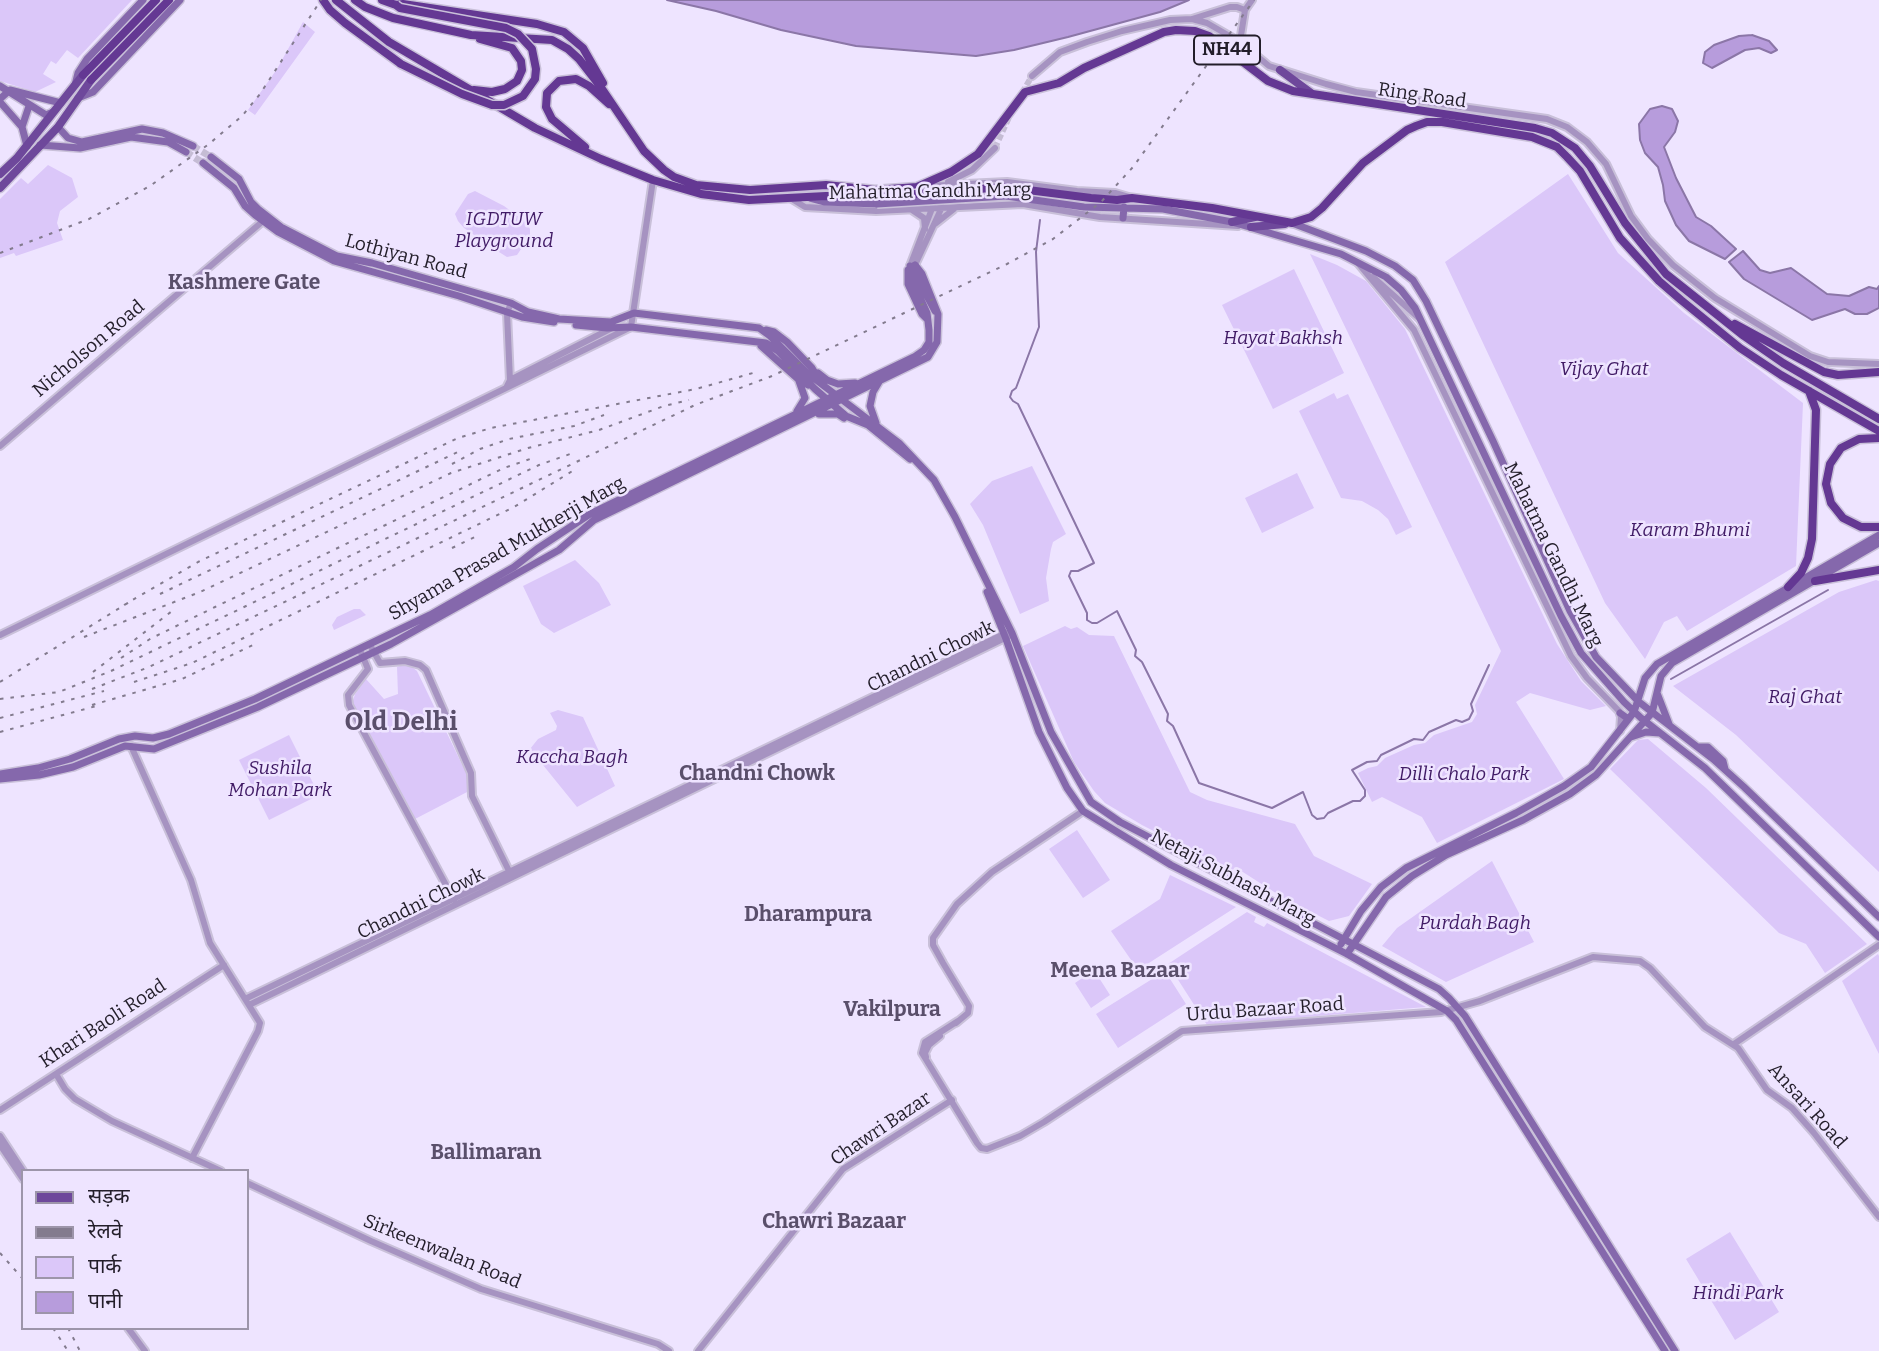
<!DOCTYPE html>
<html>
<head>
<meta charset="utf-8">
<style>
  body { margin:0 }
  #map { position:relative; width:1879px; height:1351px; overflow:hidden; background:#eee4ff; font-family:Bitter,"Noto Sans Devanagari",serif }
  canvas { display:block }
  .legend { position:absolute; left:21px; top:1169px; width:228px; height:161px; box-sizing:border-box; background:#eee4ff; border:2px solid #9d95aa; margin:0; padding:9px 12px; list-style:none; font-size:21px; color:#231e2a }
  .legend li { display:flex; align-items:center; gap:14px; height:35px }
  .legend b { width:35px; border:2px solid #9d95aa }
</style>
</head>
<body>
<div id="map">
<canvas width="1879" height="1351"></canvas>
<ul class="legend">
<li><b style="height:9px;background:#6e489b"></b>सड़क</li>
<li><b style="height:9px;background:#837b8e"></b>रेलवे</li>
<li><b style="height:19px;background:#dbc7f9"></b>पार्क</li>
<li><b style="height:19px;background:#b79cdc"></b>पानी</li>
</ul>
</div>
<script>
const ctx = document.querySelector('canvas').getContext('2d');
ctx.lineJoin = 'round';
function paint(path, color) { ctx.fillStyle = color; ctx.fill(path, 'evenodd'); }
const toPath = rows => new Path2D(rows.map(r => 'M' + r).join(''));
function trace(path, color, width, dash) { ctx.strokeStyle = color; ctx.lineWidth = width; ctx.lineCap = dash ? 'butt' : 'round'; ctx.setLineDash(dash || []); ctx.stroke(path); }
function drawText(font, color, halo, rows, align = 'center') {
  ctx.font = font + ' Bitter,serif'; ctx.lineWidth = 5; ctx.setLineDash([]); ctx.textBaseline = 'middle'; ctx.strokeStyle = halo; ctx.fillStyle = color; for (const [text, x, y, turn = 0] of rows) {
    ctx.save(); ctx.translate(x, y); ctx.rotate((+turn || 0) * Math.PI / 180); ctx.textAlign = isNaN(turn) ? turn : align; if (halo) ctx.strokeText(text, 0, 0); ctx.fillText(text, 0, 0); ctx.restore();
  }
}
paint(toPath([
  [0,0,132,0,78,58,67,50,56,64,51,61,43,74,56,82,35,92,0,81],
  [303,22,315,32,255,115,248,110,277,69],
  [48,165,72,178,78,197,60,211,57,223,63,240,16,256,14,253,0,258,0,199,21,178,28,184],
  [1568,174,1618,253,1684,313,1803,403,1796,566,1687,631,1677,616,1664,622,1645,659,1605,603,1445,262],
  [475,191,504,206,527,223,530,229,530,236,517,255,507,257,499,252,464,228,458,221,455,214,468,194],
  [1310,254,1337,265,1366,281,1405,329,1557,644,1581,681,1606,706,1590,710,1530,693,1516,702,1564,779,1437,843,1422,817,1382,797,1372,802,1358,773,1368,768,1377,766,1385,758,1414,745,1425,743,1434,735,1472,722,1477,714,1475,705,1501,651],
  [1294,269,1344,373,1273,409,1222,305],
  [1334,393,1337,399,1348,394,1412,527,1396,535,1388,519,1378,510,1362,501,1341,498,1299,411],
  [1032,466,1066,534,1053,542,1051,549,1046,578,1049,601,1020,614,983,525,970,504,992,481],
  [1297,473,1314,508,1262,533,1245,498],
  [575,560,599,583,611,605,554,633,541,624,523,586],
  [1876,580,1879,581,1879,872,1736,735,1673,686,1839,592],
  [354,609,360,609,366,615,334,630,332,625,337,617],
  [1065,626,1071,629,1077,627,1089,635,1114,636,1190,792,1207,800,1295,824,1314,856,1372,884,1349,916,1329,921,1282,897,1235,867,1232,871,1142,825,1105,803,1094,791,1074,762,1023,646],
  [403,665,412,667,417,671,468,777,469,791,415,819,352,704,355,694,366,679,384,699,398,694,397,667],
  [558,710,583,717,615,786,577,807,530,749,538,739,556,730,557,726,550,713],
  [289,735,319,795,269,820,239,760],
  [1648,739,1706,788,1867,944,1825,973,1806,944,1779,933,1610,769,1638,740],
  [1077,830,1110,880,1083,898,1049,849],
  [1492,861,1534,942,1446,982,1382,946,1397,928],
  [1170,875,1236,907,1138,970,1111,931,1160,899],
  [1247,912,1256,917,1254,922,1264,927,1267,923,1426,1007,1207,1025,1168,964],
  [1878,954,1879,956,1879,1054,1842,981],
  [1094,970,1110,995,1091,1008,1075,983],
  [1165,971,1186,1004,1118,1048,1096,1014],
  [1730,1232,1779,1312,1735,1340,1686,1259]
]), '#dbc7f9');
const water = toPath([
  [667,0,1189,0,1160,12,1068,37,1014,50,976,56,856,46,781,30,716,11,667,0],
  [1752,35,1769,41,1777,50,1771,53,1759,48,1745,50,1712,68,1703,63,1705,52,1714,45,1739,36,1752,35],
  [1662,106,1672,109,1678,121,1675,132,1664,147,1676,178,1696,217,1711,226,1736,249,1725,259,1689,241,1676,225,1665,201,1663,185,1658,167,1645,153,1640,140,1639,124,1650,109,1662,106],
  [1743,251,1760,270,1770,273,1791,268,1827,294,1849,296,1869,287,1877,289,1879,286,1879,308,1867,314,1855,314,1845,309,1812,320,1744,279,1729,262,1743,251]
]);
paint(water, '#b79cdc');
trace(water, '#8b76a7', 2);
trace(toPath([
  [1040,220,1036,252,1039,327,1016,388,1012,391,1010,397,1013,401,1018,404,1094,563,1078,571,1071,571,1069,576,1087,613,1087,620,1092,623,1097,623,1117,611,1136,650,1135,656,1142,662,1168,714,1167,721,1173,726,1199,783,1272,808,1303,792,1312,815,1317,819,1324,818,1328,813,1353,801,1360,801,1365,796,1365,790,1352,770,1367,762,1377,761,1381,755,1414,739,1423,740,1429,732,1456,720,1462,722,1469,719,1473,711,1471,704,1489,665],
  [1671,679,1828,590]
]), '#8b76a7', 2);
trace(toPath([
  [1022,93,1032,76],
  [995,148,1010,115]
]), '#c5bcd4', 6, [6, 3]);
trace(toPath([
  [193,146,211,157],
  [186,152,203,163]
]), '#c5bcd4', 7, [7, 3.5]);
const tertiary = toPath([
  [1245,10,1252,0],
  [1192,19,1207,23,1240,42,1269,66,1326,84,1356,92,1547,119,1567,127,1587,142,1606,164,1631,216,1648,239,1673,265,1715,298,1810,356,1828,362,1879,364],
  [1032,76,1060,52,1087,42,1122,31,1170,20,1192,19,1230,7,1237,7,1245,10,1240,42],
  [948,182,972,170,995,148],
  [926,186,1007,182,1077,191,1115,193,1132,198],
  [917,189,917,198,912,210,924,218,925,229],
  [792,199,805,207,876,211,1023,204,1100,217,1238,226],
  [935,224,954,209],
  [1358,263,1414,330,1571,656,1587,678,1619,711,1621,717,1620,731],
  [915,265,942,207],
  [910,266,933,206],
  [1373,277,1420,319],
  [510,381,507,313,511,303],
  [507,386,510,380,612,328],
  [0,446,263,221],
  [0,635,631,327,653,180],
  [370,645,380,663,405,661,420,665,426,670,471,773,472,796,511,875],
  [360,650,368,669,348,695,349,705,454,900],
  [131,746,191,880,210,943,260,1023,258,1031,192,1158],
  [245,999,1006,633],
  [249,1005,1009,636],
  [958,1021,925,1042,922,1053,977,1143,981,1148,987,1149,1020,1136,1044,1122,1182,1031,1441,1012,1480,1001,1593,957,1640,961,1650,968,1705,1027,1738,1048,1767,1090,1792,1108,1814,1133,1879,1217],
  [956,1023,968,1013,969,1006,943,963,933,945,933,938,957,904,992,872,1083,811],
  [1734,1044,1879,945],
  [926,1057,925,1053,929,1045,940,1036],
  [56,1074,65,1089,75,1099,112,1121,221,1171],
  [0,1110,224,965],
  [0,1136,23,1171],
  [0,1145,23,1179],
  [247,1183,371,1241,481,1289,658,1344,669,1351],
  [128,1328,145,1351],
  [698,1351,843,1169,952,1100]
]);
const secondary = toPath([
  [75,85,78,73,87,59,143,0],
  [0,86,46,115,53,112],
  [78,98,93,92,180,0],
  [0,99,10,90,61,103],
  [0,102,22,127,27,146],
  [22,127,29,106],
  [58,127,68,138,82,142,142,129,163,133,193,146],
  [40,145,80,148,131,137,168,142,186,152],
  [211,157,239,179,251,202,258,209,281,227,337,256,372,263,511,303,528,312,559,319,611,322,634,313,759,328,770,336,807,373,899,443,934,480,955,517,1012,633,1051,732,1091,802,1120,822,1439,989,1449,998,1465,1016,1675,1351],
  [203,163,234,188,245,206,255,215,278,232,334,261,459,296,522,317,554,322],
  [1006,196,1084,207,1163,209,1232,222,1341,254,1386,277,1401,290,1415,308,1561,616,1581,653,1624,702,1641,718,1705,768,1879,937],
  [810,198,825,202,877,204],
  [1123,218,1124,207],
  [1292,223,1366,251,1395,266,1413,280,1426,301,1493,441,1570,611,1596,657,1639,702,1713,759,1744,787,1879,917],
  [915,265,917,277,935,311],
  [908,270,908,284,922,314,927,319],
  [576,325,607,328,631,327,766,343,778,351,815,389,846,416,868,425,910,459],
  [766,330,774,332,787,342,812,368,818,378],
  [761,346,799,380,808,385],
  [818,373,827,380,838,384,855,383],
  [797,411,805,398,799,381],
  [819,414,838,414,844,418],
  [876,423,870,406,873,392,879,382],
  [987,592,1006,639,1039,732,1067,788,1083,811,1171,865,1347,954,1447,1011,1456,1020,1665,1351],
  [1657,693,1669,724],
  [1620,713,1627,718],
  [1631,737,1646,732,1660,733],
  [1698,747,1708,747,1723,761,1725,769],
  [0,774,38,768,70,759,119,739,135,736,153,738,169,734,255,699,430,615,514,567,537,549,590,514,914,357,924,350,929,342,929,330,927,313,913,282,910,266],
  [0,779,39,775,73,767,125,746,154,749,258,707,391,644,559,550,594,520,928,357,937,342,938,314,922,274,915,265],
  [1341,944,1361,911,1381,887,1406,868,1516,813,1564,786,1591,767,1634,712,1645,678,1657,664,1879,535],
  [1347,954,1386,897,1412,876,1446,855,1523,820,1570,794,1596,775,1652,713,1661,676,1672,663,1879,543]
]);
const primary = toPath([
  [1280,70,1311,93],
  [0,174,17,158,83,75],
  [0,188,58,127,91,80],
  [1232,222,1255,217],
  [1251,227,1285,224]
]);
const trunk = toPath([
  [323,0,330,10,345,23,401,64],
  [336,0,389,42,535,128,601,159,653,180,701,194,749,200,826,196,878,197],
  [355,0,365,7,393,18,471,35,552,40,568,49,579,59,600,86,644,151,664,170,674,177,696,185,750,190,826,185,875,190,917,187,951,172,978,154,1025,92,1059,83,1084,68,1164,32,1176,30,1195,31,1209,36,1268,81,1293,91,1535,128,1552,133,1575,148,1590,166,1625,223,1666,274,1744,336,1783,363,1879,419],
  [382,0,396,5,403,4,537,24,564,32,583,48,603,83],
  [83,75,156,0],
  [91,80,169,0],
  [474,90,492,92,505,89,517,81,522,70,521,61,512,48,480,39],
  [585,147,552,119,546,107,547,93,559,81,576,79,589,86,609,104],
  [1004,187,1091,198,1117,200,1132,198,1212,208,1292,223,1311,217,1322,208,1363,163,1407,130,1416,126,1427,122,1442,122,1532,137,1557,147,1567,157,1580,171,1620,238,1659,281,1681,300,1740,348,1781,375,1879,431],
  [1735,324,1824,372,1838,375,1879,372],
  [1879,438,1859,439,1841,448,1830,464,1826,484,1831,503,1843,518,1861,527,1879,527],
  [1815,581,1879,570],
  [1788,587,1801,573,1808,558,1812,539,1816,410,1809,391]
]);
trace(tertiary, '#c9c0d9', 10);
trace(secondary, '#c9c0d9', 10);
trace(primary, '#c9c0d9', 11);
trace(trunk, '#c9c0d9', 11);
trace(tertiary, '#a693c1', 6);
trace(secondary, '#8568ac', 7);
trace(primary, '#6e489b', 8);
trace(trunk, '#643893', 8);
trace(toPath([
  [0,253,89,219,150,186,209,144,242,116,260,94,321,0],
  [452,464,480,449,509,439,574,426,604,415],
  [452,548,477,536],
  [160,594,460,451],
  [124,605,198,562,458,438,491,428,696,389,753,373],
  [84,637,200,592,451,473,528,448,599,430,664,406,689,400],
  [121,658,150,639,215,607,504,468,536,457],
  [93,672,176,608],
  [0,682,131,601],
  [134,682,192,663,514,507,574,470],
  [92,689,149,667,695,405,772,376,1007,264,1053,239,1101,202,1133,167,1254,0],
  [0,699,59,692,111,671,539,465,573,453],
  [92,705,182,679,255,644],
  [0,718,104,691],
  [0,732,100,705],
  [0,1253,23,1279],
  [53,1328,68,1351],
  [68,1328,80,1351]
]), '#837b8e', 2, [3.5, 7]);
const secondaryBridge = toPath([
  [877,204,1006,196]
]);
const trunkBridge = toPath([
  [396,5,400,8,506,28,518,34,532,49,536,69,535,79,523,96,504,105,492,105,462,94,401,64],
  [878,197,1004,187]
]);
trace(secondaryBridge, '#c9c0d9', 10, []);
trace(trunkBridge, '#c9c0d9', 11, []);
trace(secondaryBridge, '#8568ac', 7);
trace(trunkBridge, '#643893', 8);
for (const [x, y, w] of [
  [1227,50,66]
]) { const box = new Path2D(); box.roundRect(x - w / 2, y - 14.5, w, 29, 5); ctx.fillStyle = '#eee4ff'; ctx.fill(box); trace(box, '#231e2a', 2); }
drawText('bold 18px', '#231e2a', null, [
  ["NH44",1227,50]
]);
drawText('19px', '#231e2a', '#eee4ff', [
  ["Ring Road",1422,96,8],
  ["Mahatma Gandhi Marg",930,192,-1],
  ["Lothiyan Road",406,257,15],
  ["Nicholson Road",89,349,-40],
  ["Shyama Prasad Mukherji Marg",507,549,-30],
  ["Mahatma Gandhi Marg",1553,555,64],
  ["Chandni Chowk",931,657,-26],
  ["Netaji Subhash Marg",1233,878,28],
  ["Chandni Chowk",421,904,-26],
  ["Urdu Bazaar Road",1265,1010,-4],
  ["Khari Baoli Road",103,1024,-33],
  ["Ansari Road",1807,1106,48],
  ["Chawri Bazar",881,1129,-34],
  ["Sirkeenwalan Road",442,1252,22]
]);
drawText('italic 19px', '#411b66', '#eee4ff', [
  ["IGDTUW",504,220],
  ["Playground",504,242],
  ["Hayat Bakhsh",1283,339],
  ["Vijay Ghat",1604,370],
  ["Karam Bhumi",1690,531],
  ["Raj Ghat",1805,698],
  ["Kaccha Bagh",572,758],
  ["Sushila",280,769],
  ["Mohan Park",280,791],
  ["Dilli Chalo Park",1464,775],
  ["Purdah Bagh",1475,924],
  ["Hindi Park",1738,1294]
]);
drawText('bold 21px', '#5a4f6b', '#eee4ff', [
  ["Kashmere Gate",244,283],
  ["Chandni Chowk",757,774],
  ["Dharampura",808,915],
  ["Meena Bazaar",1120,971],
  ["Vakilpura",892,1010],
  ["Ballimaran",486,1153],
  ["Chawri Bazaar",834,1222]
]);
drawText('bold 26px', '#5a4f6b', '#eee4ff', [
  ["Old Delhi",401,723]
]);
</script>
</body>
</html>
